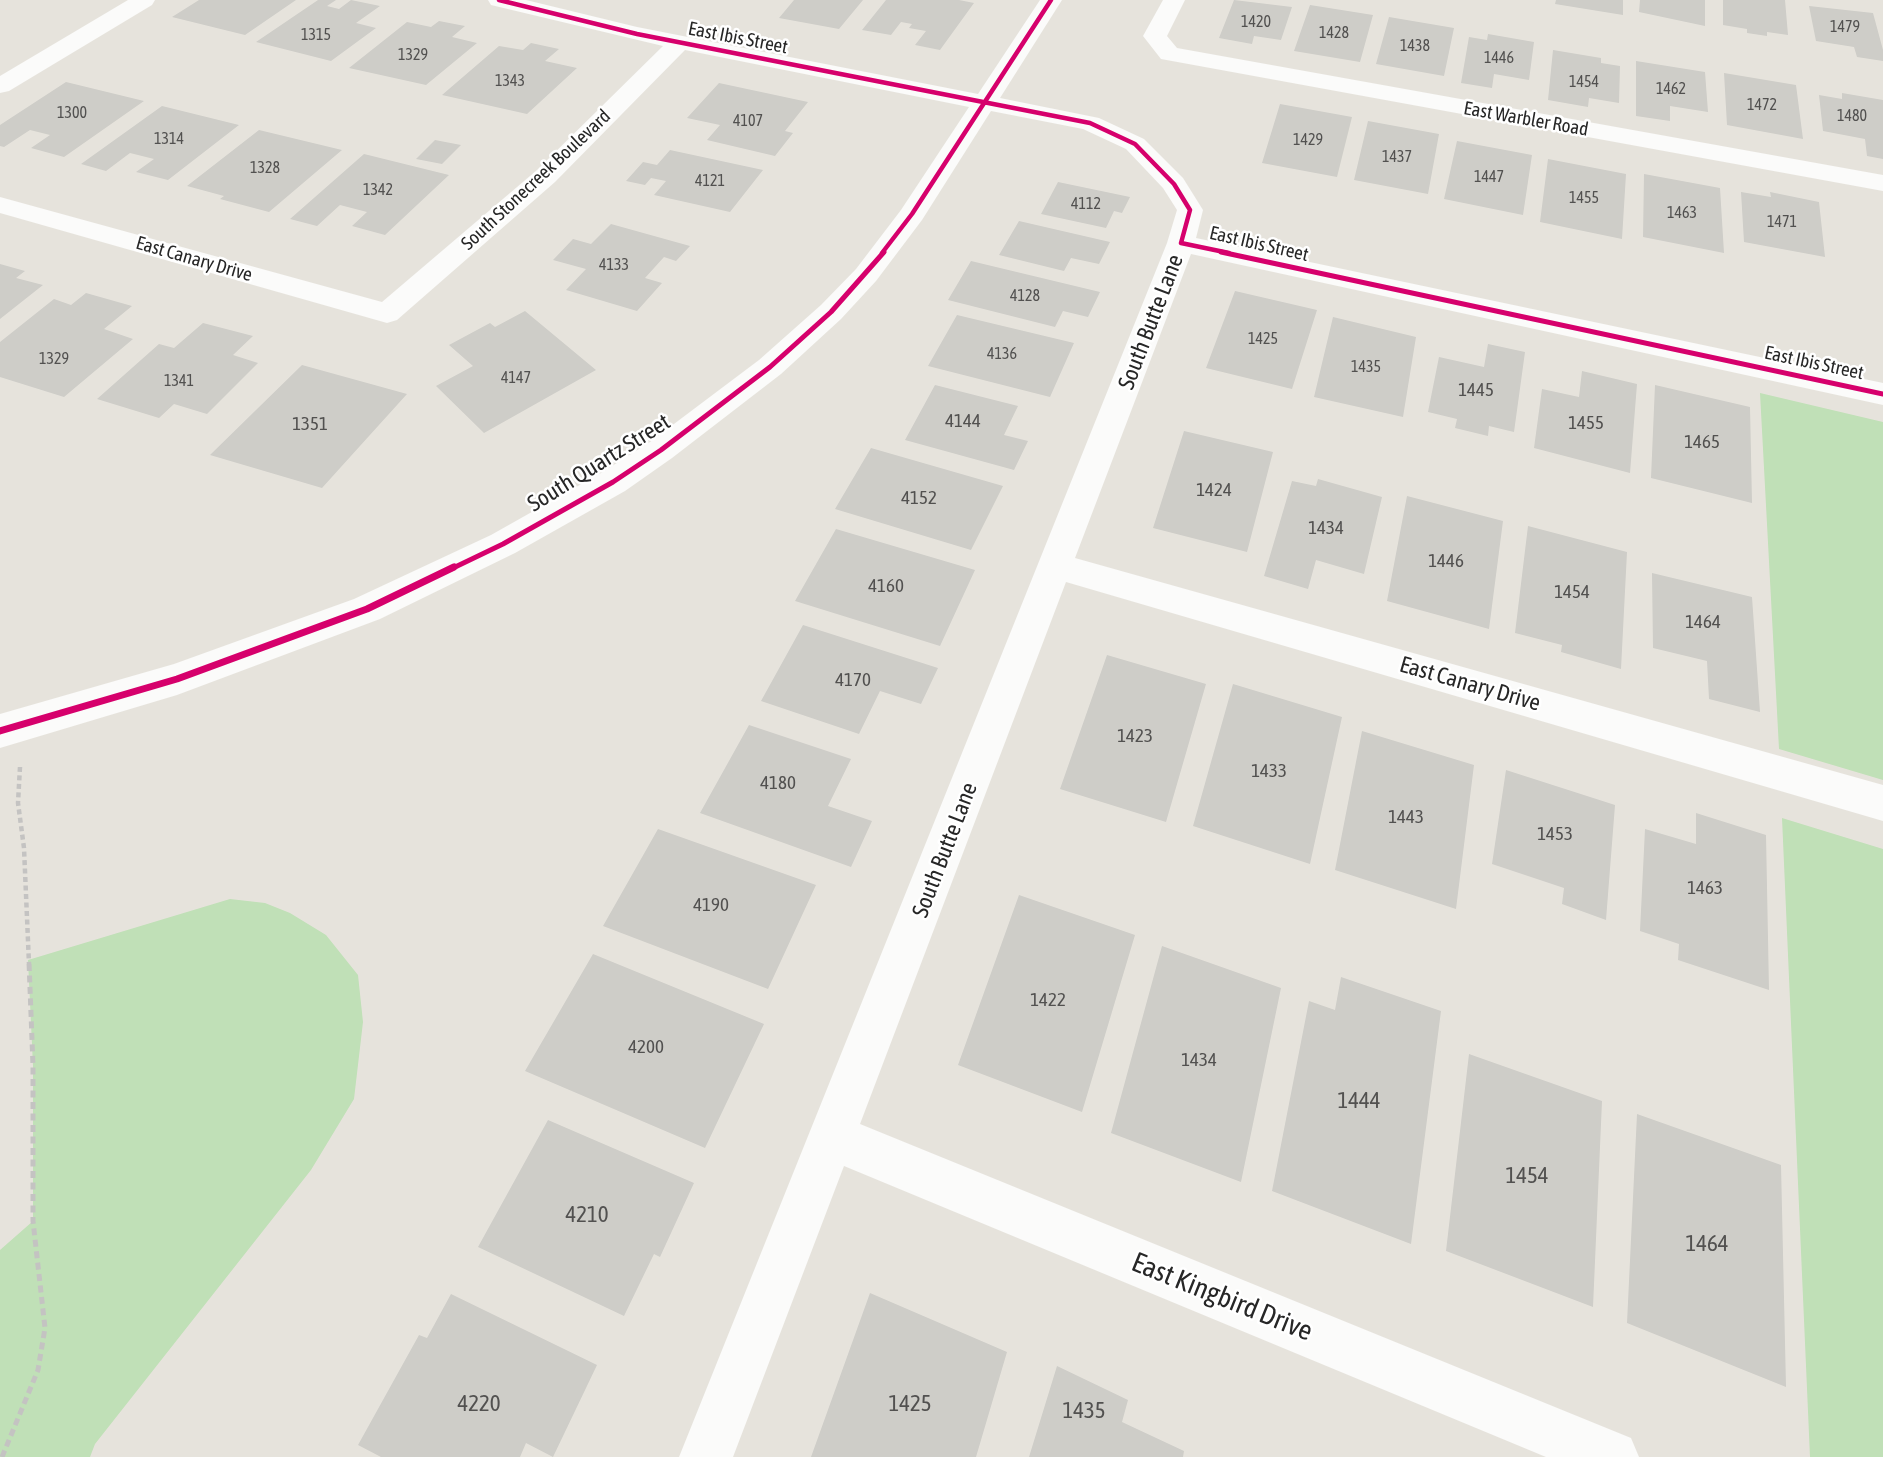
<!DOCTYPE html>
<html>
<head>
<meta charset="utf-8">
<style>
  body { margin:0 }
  canvas { display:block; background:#e6e3dc }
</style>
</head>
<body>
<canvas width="1883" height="1457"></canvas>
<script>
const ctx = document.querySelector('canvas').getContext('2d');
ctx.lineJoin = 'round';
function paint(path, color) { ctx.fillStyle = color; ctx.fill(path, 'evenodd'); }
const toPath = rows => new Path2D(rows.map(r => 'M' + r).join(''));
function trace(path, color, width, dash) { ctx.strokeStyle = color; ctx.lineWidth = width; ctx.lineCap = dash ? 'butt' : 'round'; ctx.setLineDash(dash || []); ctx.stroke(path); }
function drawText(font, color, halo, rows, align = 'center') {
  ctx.font = font + ' "Asap Condensed",sans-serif'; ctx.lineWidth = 5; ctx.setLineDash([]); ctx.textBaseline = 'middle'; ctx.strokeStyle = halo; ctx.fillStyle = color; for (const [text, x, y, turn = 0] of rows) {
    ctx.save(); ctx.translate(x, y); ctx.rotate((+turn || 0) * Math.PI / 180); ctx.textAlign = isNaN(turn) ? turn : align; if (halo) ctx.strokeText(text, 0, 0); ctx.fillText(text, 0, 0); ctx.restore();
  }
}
paint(toPath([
  [1760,393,1883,422,1883,780,1779,749],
  [1782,818,1883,849,1883,1457,1810,1457],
  [230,899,265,903,290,913,326,935,358,975,363,1022,354,1099,311,1170,95,1444,90,1457,0,1457,0,1250,33,1221,33,1066,28,960]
]), '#c0e0b7');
paint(toPath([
  [199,0,296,0,245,35,172,17],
  [318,0,336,0,327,6,339,9,351,0,380,6,356,23,376,28,331,61,256,42],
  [794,0,863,0,839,29,779,18],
  [886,0,959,0,974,3,940,50,915,45,926,31,909,28,912,24,901,22,891,35,862,30],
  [1234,0,1292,7,1281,40,1254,36,1252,44,1219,38],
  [1556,0,1623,0,1623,15,1555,4],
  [1640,0,1705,0,1705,26,1639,12],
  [1723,0,1785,0,1788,35,1767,32,1767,36,1747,33,1747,29,1723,25],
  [1310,5,1373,15,1360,62,1294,51],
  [1809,6,1873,13,1883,50,1883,61,1857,57,1854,47,1816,41],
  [1389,17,1454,28,1444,76,1376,64],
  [439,21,465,26,452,37,477,43,426,85,349,68,407,22,431,27],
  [1488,34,1534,42,1529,80,1494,74,1492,88,1461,83,1469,37,1487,40],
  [531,43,559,49,545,61,577,68,527,114,442,95,499,46,523,50],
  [1553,50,1601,58,1601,63,1620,66,1619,103,1589,98,1588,107,1548,100],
  [1636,61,1705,72,1708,112,1670,106,1670,121,1636,116],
  [1724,73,1796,85,1803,139,1727,125],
  [66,82,144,101,64,157,31,148,50,135,30,130,4,147,0,146,0,125],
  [719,83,808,102,785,131,793,133,775,156,707,140,720,125,687,118],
  [1842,93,1883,100,1883,159,1867,156,1865,139,1823,131,1819,95,1842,99],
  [1280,104,1352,117,1337,177,1262,163],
  [162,106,239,125,168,180,136,172,154,159,130,153,106,171,81,164],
  [1368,121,1439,134,1428,194,1354,180],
  [259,130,342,150,269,212,220,199,224,196,187,186],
  [435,140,461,145,442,164,416,159],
  [1457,141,1532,155,1523,215,1444,199],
  [670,150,763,170,730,212,654,195,666,181,651,178,645,185,626,181,643,162,657,165],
  [364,154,449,175,385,235,352,226,367,212,340,205,317,226,290,219],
  [1548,159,1626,174,1622,239,1540,222],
  [1644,174,1720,188,1724,253,1643,237],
  [1058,182,1130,197,1122,213,1114,211,1106,228,1041,214],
  [1741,192,1771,197,1770,192,1819,202,1825,257,1744,242],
  [1019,221,1110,242,1099,264,1071,258,1064,271,999,255],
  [611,224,690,246,676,261,664,257,645,278,662,283,637,311,566,290,586,269,553,260,573,239,591,244],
  [971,261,1100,292,1088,317,1063,311,1055,327,948,300],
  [0,264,25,271,16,278,43,285,0,319],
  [1235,291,1317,310,1292,389,1206,368],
  [86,293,132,306,104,329,133,339,64,397,0,377,0,342,54,299,71,305],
  [525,311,596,370,484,433,436,386,473,366,449,345,490,323,495,327],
  [957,315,1074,343,1050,397,928,366],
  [1333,317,1416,337,1403,417,1314,397],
  [203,323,253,336,233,355,258,363,207,414,174,404,159,418,97,399,159,344,174,348],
  [1488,344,1525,352,1514,432,1489,426,1488,436,1455,428,1457,419,1428,412,1439,357,1484,367],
  [302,365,407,394,322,488,210,455],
  [1582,371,1637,384,1630,473,1534,448,1542,389,1579,397],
  [935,385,1018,406,1004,435,1028,441,1014,470,905,440],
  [1655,385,1750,407,1752,503,1651,478],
  [1184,431,1273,452,1247,552,1153,528],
  [871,448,1003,486,971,550,835,509],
  [1318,479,1382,497,1364,574,1316,560,1308,589,1264,576,1292,481,1316,486],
  [1407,496,1503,521,1489,629,1387,601],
  [1528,526,1627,552,1621,669,1561,652,1562,645,1515,633],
  [836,529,975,570,940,646,795,601],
  [1652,573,1752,597,1760,712,1709,699,1707,661,1653,648],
  [803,625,938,668,921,704,880,691,859,734,761,701],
  [1107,655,1206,684,1166,822,1060,789],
  [1233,684,1342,717,1310,864,1193,826],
  [749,725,851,759,828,806,872,821,851,867,700,813],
  [1362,731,1474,765,1456,909,1335,870],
  [1506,770,1615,805,1606,920,1562,904,1564,888,1492,864],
  [1696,813,1766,835,1769,990,1678,960,1679,944,1640,931,1645,829,1696,844],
  [658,829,816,885,768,989,603,926],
  [1019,895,1135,935,1082,1112,958,1065],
  [1162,946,1281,988,1241,1182,1111,1133],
  [593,954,764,1024,705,1148,525,1071],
  [1341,977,1441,1011,1411,1244,1272,1191,1309,1001,1335,1010],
  [1469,1054,1602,1101,1593,1307,1446,1251],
  [1637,1114,1781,1165,1786,1387,1627,1323],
  [548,1120,694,1183,660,1257,654,1254,624,1316,478,1247],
  [870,1293,1007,1352,976,1457,811,1457],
  [451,1294,597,1365,553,1457,526,1443,520,1457,381,1457,358,1445,419,1335,427,1338],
  [1057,1366,1128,1400,1122,1422,1184,1451,1183,1457,1029,1457]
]), '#cecdc8');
trace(toPath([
  [20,767,18,803,24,848,29,964]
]), '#c4c3c2', 4.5, [5, 3.5]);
trace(toPath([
  [2,1457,38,1370,45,1328,33,1221,33,1066,29,962]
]), '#c4c3c2', 5, [7, 4.5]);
paint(toPath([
  [128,0,155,0,152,5,9,91,0,93,0,76,128,0],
  [488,0,526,0,637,27,978,94,1040,0,1062,0,1000,98,1099,118,1144,139,1183,178,1203,210,1196,238,1883,383,1883,405,1191,254,1075,558,1883,785,1883,821,1066,582,860,1124,1631,1438,1639,1457,1546,1457,844,1166,733,1457,679,1457,1167,243,1177,210,1163,188,1126,149,1083,129,991,111,922,220,876,281,841,319,781,374,672,458,625,491,515,553,380,619,177,695,0,748,0,714,174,664,354,599,491,535,601,473,650,442,759,360,821,305,856,269,901,210,969,107,685,50,555,182,397,320,387,323,0,213,0,197,382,302,537,170,663,46,491,5,488,0],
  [1163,0,1185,0,1167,36,1177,48,1883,175,1883,191,1161,59,1143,36,1163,0]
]), '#fbfbfa');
trace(toPath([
  [499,0,637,34,1090,123,1135,144,1174,184,1190,210,1181,243,1229,253],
  [882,253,912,214,1051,0]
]), '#d6006c', 4.5);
trace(toPath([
  [1221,252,1883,394],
  [451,569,503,544,613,482,661,450,770,367,831,312,884,252]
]), '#d6006c', 5);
trace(toPath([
  [0,731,177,679,367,609,454,567]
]), '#d6006c', 7);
drawText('16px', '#525150', null, [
  ["1420",1256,22],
  ["1479",1845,27],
  ["1428",1334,33],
  ["1315",316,35],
  ["1438",1415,46],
  ["1329",413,55],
  ["1446",1499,58],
  ["1343",510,81],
  ["1454",1584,82],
  ["1462",1671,89],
  ["1472",1762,105],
  ["1300",72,113],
  ["1480",1852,116],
  ["4107",748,121],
  ["1314",169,139],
  ["1429",1308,140],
  ["1437",1397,157],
  ["1328",265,168],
  ["1447",1489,177],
  ["4121",710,181],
  ["1342",378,190],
  ["1455",1584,198],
  ["4112",1086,204],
  ["1463",1682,213],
  ["1471",1782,222],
  ["4133",614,265],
  ["4128",1025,296],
  ["1425",1263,339],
  ["4136",1002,354],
  ["1329",54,359],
  ["1435",1366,367],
  ["4147",516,378],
  ["1341",179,381]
]);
drawText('19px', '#272727', '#fff', [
  ["East Ibis Street",738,38,11],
  ["East Warbler Road",1526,119,10],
  ["South Stonecreek Boulevard",536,180,-43],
  ["East Ibis Street",1259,244,13],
  ["East Canary Drive",194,259,16],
  ["East Ibis Street",1814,363,12]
]);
drawText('19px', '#525150', null, [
  ["1445",1476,390],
  ["4144",963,421],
  ["1455",1586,423],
  ["1351",310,424],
  ["1465",1702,442],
  ["1424",1214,490],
  ["4152",919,498],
  ["1434",1326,528],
  ["1446",1446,561],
  ["4160",886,586],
  ["1454",1572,592],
  ["1464",1703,622],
  ["4170",853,680],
  ["1423",1135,736],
  ["1433",1269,771],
  ["4180",778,783],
  ["1443",1406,817],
  ["1453",1555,834],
  ["1463",1705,888],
  ["4190",711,905],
  ["1422",1048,1000],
  ["4200",646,1047],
  ["1434",1199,1060]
]);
drawText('23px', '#272727', '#fff', [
  ["South Butte Lane",1151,322,-69],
  ["South Quartz Street",599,463,-32],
  ["East Canary Drive",1470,684,16],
  ["South Butte Lane",945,850,-69]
]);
drawText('23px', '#525150', null, [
  ["1444",1359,1101],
  ["1454",1527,1176],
  ["4210",587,1215],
  ["1464",1707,1244],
  ["4220",479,1404],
  ["1425",910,1404],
  ["1435",1084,1411]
]);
drawText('28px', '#272727', '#fff', [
  ["East Kingbird Drive",1222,1297,22]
]);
</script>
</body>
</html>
